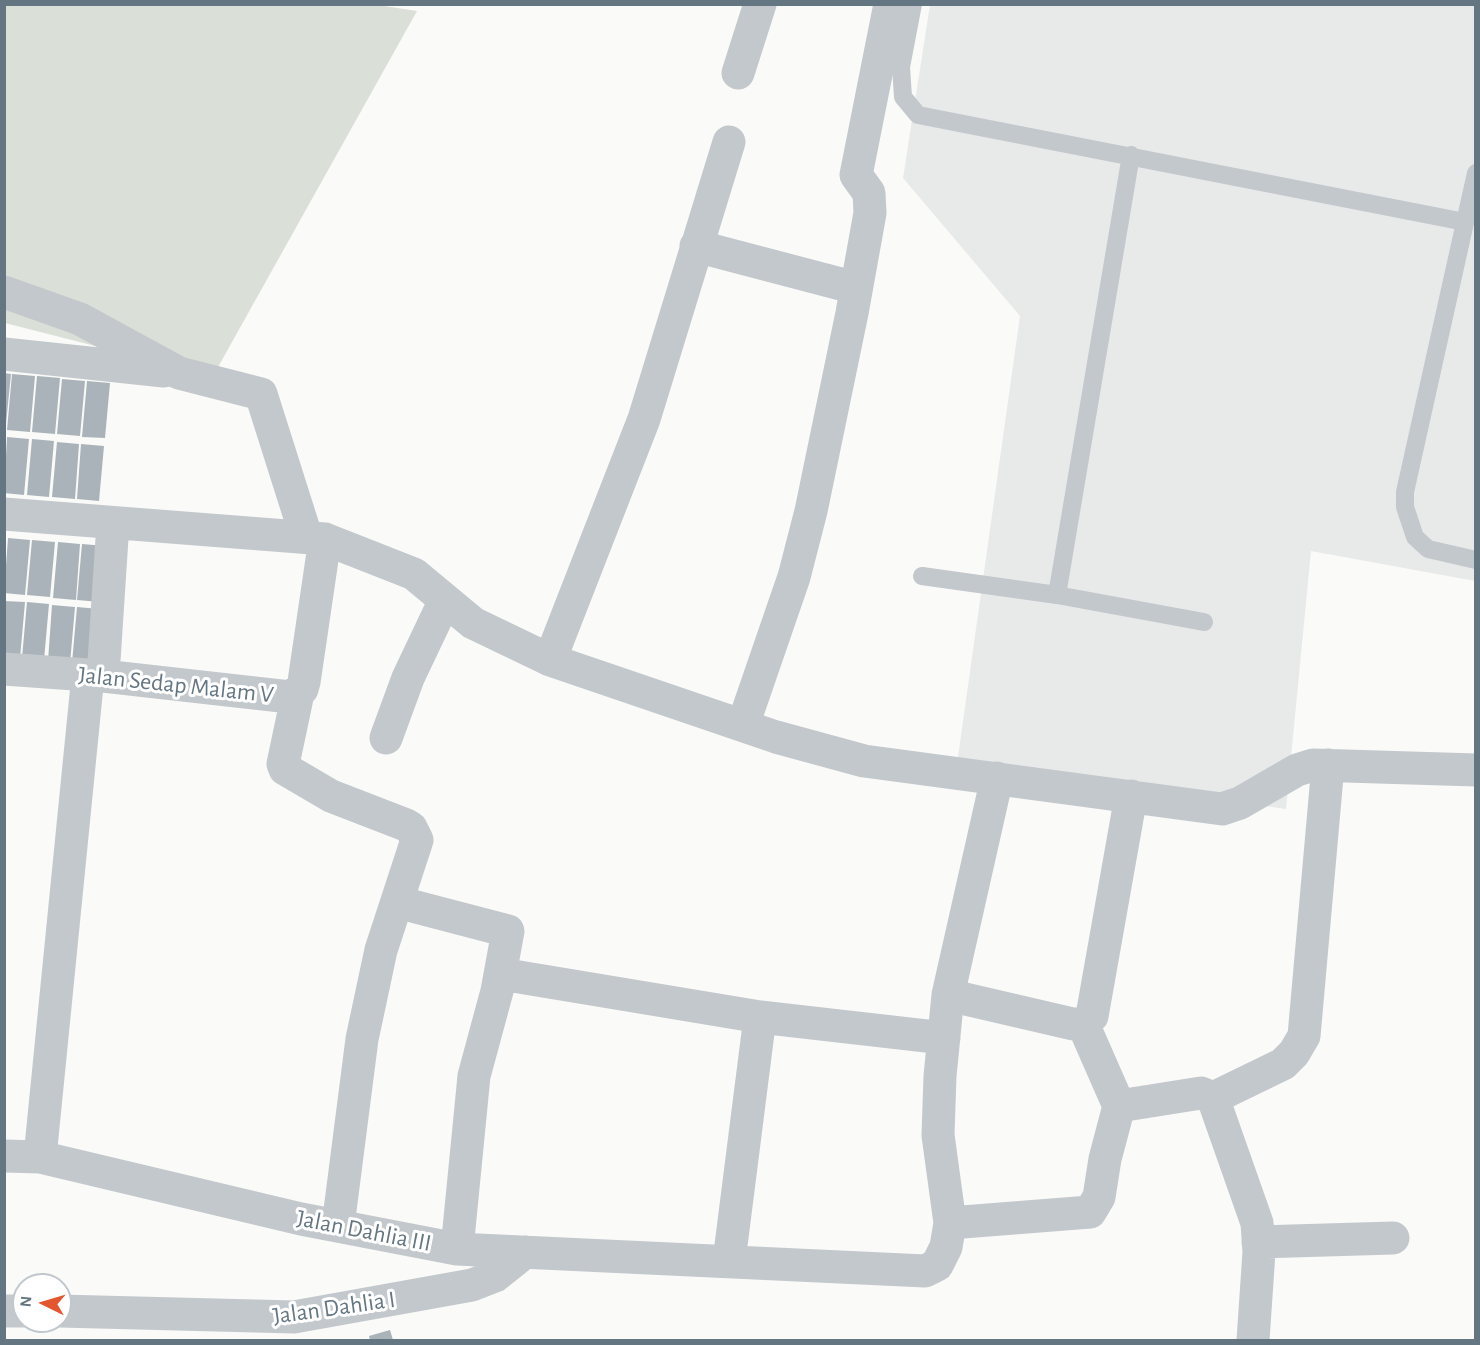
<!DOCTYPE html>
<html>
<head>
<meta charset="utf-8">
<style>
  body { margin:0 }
  #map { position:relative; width:1480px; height:1345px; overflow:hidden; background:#fafaf8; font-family:"Alegreya Sans",sans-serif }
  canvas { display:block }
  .frame { position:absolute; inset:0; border:6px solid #657683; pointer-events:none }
  .north { position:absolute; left:12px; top:1273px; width:60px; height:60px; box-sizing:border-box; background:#fff; border:2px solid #c1c8cd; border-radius:50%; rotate:275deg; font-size:16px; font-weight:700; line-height:24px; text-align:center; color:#657683 }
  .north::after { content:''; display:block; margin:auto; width:21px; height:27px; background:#e4572e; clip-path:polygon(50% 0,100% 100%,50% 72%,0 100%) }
</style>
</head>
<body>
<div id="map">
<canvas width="1480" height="1345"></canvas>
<div class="frame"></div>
<div class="north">N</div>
</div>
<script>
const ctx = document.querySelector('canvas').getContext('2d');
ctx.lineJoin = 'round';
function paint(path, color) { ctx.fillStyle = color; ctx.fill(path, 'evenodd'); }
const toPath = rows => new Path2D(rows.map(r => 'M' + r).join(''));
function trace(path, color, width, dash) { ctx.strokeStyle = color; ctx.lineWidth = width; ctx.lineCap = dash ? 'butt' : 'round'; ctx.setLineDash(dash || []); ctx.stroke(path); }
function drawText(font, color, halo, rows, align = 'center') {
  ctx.font = font + ' "Alegreya Sans",sans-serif'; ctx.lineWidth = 6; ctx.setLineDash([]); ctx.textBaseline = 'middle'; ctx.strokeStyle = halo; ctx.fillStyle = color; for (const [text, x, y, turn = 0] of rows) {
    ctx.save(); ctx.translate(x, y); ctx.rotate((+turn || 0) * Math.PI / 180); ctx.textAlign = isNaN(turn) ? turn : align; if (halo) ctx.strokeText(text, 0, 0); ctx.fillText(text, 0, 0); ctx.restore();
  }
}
paint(toPath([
  [930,5,1475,5,1475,581,1311,551,1286,809,957,764,1020,316,903,178]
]), '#e8e9e9');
paint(toPath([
  [371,4,417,11,213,376,5,323,4,5]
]), '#dadfd7');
paint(toPath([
  [4,373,11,374,6,424,4,424],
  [12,374,35,376,30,432,7,430],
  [37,376,60,378,55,434,32,432],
  [62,379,85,381,80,436,57,434],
  [87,381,110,383,105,438,82,437],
  [7,437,29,439,24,495,4,493],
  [32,439,54,441,49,497,27,495],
  [57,442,79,444,75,499,52,497],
  [81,444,104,446,99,501,77,499],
  [8,538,30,540,25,595,4,593],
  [32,540,55,542,50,597,27,595],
  [58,542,80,544,76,600,53,598],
  [82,544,105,546,100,602,77,600],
  [4,601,25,602,20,658,4,657],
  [27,602,49,604,44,660,22,658],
  [52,605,75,607,70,663,48,661],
  [77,607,99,609,94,665,72,663],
  [390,1330,393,1340,370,1340,369,1336]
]), '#aab3b9');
trace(toPath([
  [913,4,901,67,903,97,918,115,1465,222],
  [1476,173,1405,492,1405,507,1415,537,1428,549,1476,560],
  [922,576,1057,595,1204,622],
  [1057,595,1131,155]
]), '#c3c8cc', 18);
trace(toPath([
  [738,73,760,4],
  [696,246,856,288],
  [4,292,80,319,179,373,261,394,306,536],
  [4,354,164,371],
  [4,514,325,539,414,574,473,623,550,660,776,737,864,761,1222,809,1240,803,1297,770,1313,765,1476,770],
  [550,660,644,419,729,142],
  [4,669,103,676,290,697,302,689,304,682,325,539],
  [103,676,113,523],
  [298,693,283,764,285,769,331,796,406,825,411,828,417,840,381,950,362,1039,338,1226],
  [743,725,794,577,811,511,852,313,870,213,869,193,856,175,890,4],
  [386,738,408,678,445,600],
  [997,778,948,995,940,1076,938,1135,950,1223,1090,1212,1099,1197,1105,1159,1119,1106,1083,1024],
  [397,902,508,931,497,991,474,1076,457,1249],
  [501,974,760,1017,944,1038],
  [948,995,1073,1024,1083,1024,1092,1016,1131,796],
  [1213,1098,1257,1223,1259,1252,1253,1340],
  [1119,1106,1201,1093,1213,1098,1283,1064,1294,1053,1304,1036,1328,765],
  [4,1156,40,1157,301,1219,457,1249,925,1271,937,1265,946,1247,950,1223],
  [40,1157,88,675],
  [1258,1242,1393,1238],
  [729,1261,760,1017],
  [4,1311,24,1311],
  [60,1311,294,1317,472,1285,495,1276,525,1252]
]), '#c3c8cc', 33);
drawText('24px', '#657683', '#fff', [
  ["Jalan Sedap Malam V",176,685,6],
  ["Jalan Dahlia III",364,1231,11],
  ["Jalan Dahlia I",334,1308,-8]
]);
</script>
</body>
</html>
